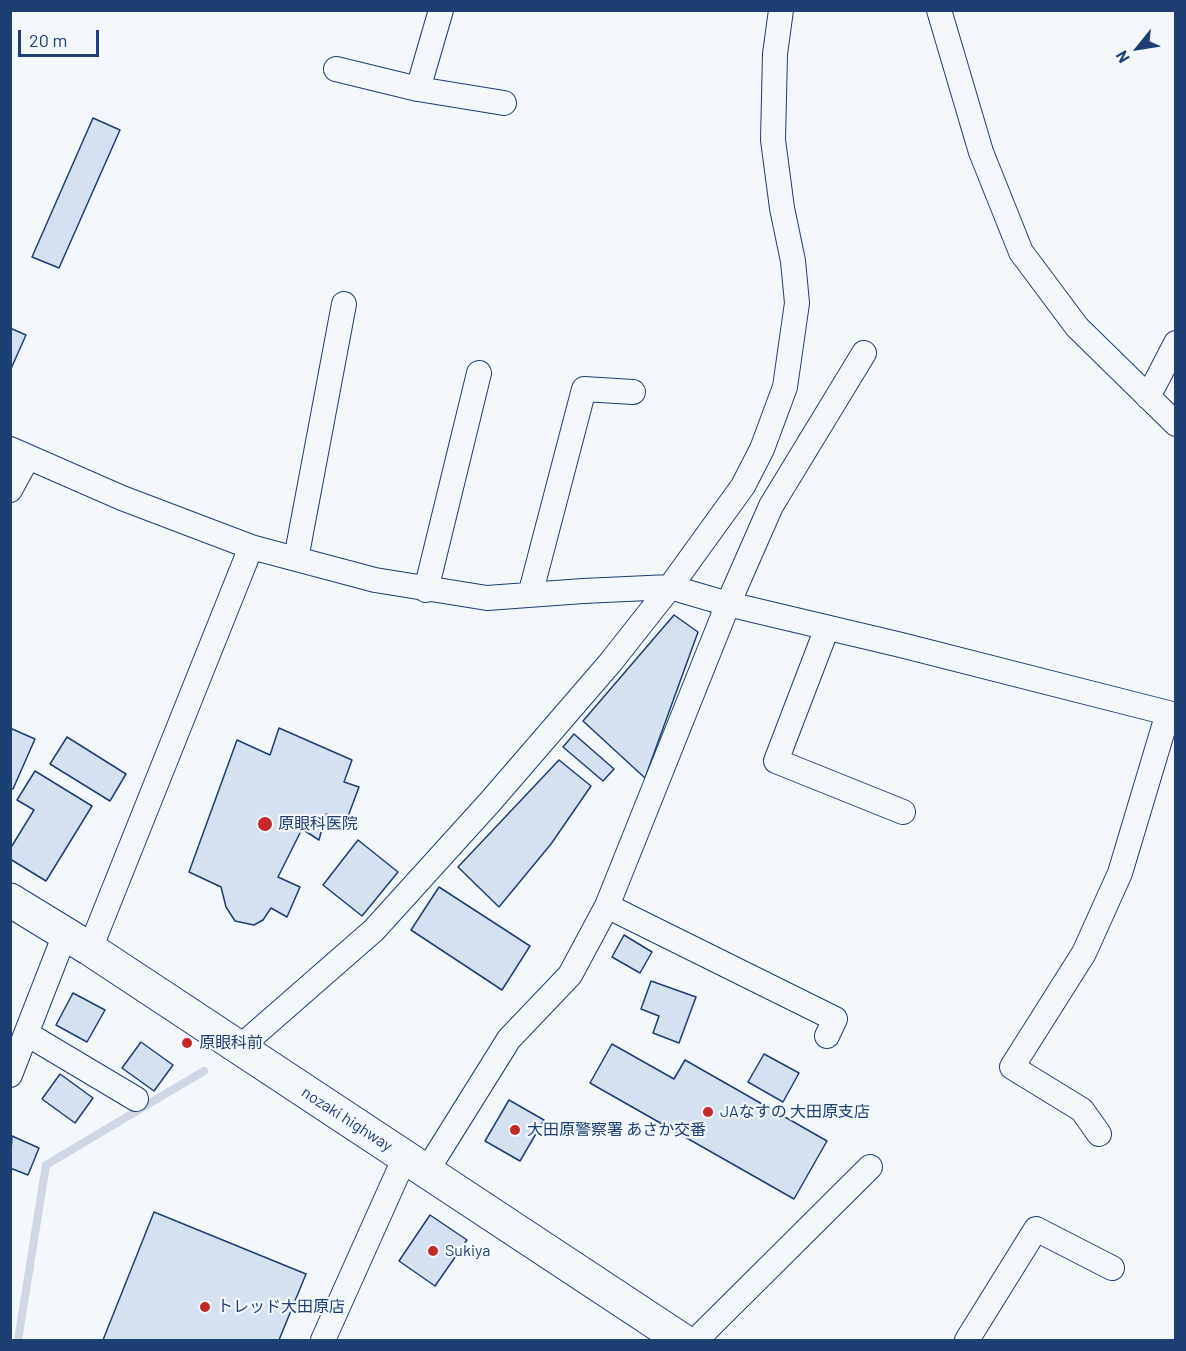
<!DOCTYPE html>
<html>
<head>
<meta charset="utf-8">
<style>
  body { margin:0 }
  #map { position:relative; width:1186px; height:1351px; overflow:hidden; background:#f4f7fb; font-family:Barlow,sans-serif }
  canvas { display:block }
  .frame { position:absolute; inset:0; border:12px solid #1d3f73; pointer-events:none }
  .north { position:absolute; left:1108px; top:18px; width:60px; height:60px; -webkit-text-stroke:4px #f4f7fb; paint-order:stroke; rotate:240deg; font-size:16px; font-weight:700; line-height:24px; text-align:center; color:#1d3f73 }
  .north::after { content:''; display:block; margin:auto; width:21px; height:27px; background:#1d3f73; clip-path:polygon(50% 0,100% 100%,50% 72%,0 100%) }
  .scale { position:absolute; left:18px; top:30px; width:81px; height:27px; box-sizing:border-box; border:3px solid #1d3f73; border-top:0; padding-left:8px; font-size:18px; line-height:21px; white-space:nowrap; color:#1d3f73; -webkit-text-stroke:4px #f4f7fb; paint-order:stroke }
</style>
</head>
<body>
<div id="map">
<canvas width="1186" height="1351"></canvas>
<div class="frame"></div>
<div class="north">N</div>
<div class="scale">20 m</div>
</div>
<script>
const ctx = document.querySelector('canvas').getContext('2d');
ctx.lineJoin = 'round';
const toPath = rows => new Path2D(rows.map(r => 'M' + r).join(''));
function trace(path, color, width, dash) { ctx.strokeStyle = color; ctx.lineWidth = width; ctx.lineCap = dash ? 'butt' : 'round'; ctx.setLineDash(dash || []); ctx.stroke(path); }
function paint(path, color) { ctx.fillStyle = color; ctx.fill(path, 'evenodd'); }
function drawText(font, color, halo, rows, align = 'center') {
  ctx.font = font + ' Barlow,"Noto Sans JP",sans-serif'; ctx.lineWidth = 4.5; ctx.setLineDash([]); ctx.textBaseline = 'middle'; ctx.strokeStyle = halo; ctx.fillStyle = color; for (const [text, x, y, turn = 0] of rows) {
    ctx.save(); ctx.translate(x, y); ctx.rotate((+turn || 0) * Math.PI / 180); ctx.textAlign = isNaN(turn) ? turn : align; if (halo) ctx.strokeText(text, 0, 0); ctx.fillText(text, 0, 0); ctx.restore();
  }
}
trace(toPath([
  [18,1340,46,1165,204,1071]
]), '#cfd7e4', 8);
const building = toPath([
  [93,118,120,130,59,268,32,257,93,118],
  [10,328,26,335,10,371,10,328],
  [674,615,698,632,645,778,583,721,674,615],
  [10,728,35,739,13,789,10,788,10,728],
  [279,728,352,760,344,782,359,787,347,819,326,814,319,840,302,829,278,877,300,887,287,917,271,908,263,920,254,925,235,921,226,907,221,887,189,872,237,740,270,755,279,728],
  [574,734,614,769,603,781,563,747,574,734],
  [67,737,126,774,110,801,50,764,67,737],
  [559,760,591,786,551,844,499,907,458,867,559,760],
  [35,771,92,806,46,881,10,859,10,849,34,810,17,800,35,771],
  [358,840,398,872,362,916,323,885,358,840],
  [439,887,530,946,502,990,411,930,439,887],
  [624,935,652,952,640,973,612,957,624,935],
  [651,981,696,997,679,1043,653,1033,659,1016,641,1009,651,981],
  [73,993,105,1010,87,1042,56,1025,73,993],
  [141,1042,173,1065,154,1091,122,1068,141,1042],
  [612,1044,674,1079,685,1060,827,1141,794,1199,590,1083,612,1044],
  [764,1054,799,1073,783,1102,748,1082,764,1054],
  [60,1074,93,1098,75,1123,42,1099,60,1074],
  [509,1100,544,1120,520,1161,485,1141,509,1100],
  [12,1136,39,1148,28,1175,10,1168,12,1136],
  [154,1212,306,1274,279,1340,103,1340,154,1212],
  [430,1215,467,1240,435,1286,399,1261,430,1215]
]);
paint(building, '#d5e0f0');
trace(building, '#1d3f73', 1.5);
const minor = toPath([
  [441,10,418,89,504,103],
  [939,10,981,152,1021,252,1077,327,1176,424],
  [336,69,418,89],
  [1148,397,1176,343],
  [10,449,122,498,251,547,375,580,487,598,583,591,670,587,728,604,901,645,1176,715],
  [10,490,28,457],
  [296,559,344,304],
  [426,590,479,373],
  [530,595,584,389,633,392],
  [827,628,776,761,903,812],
  [607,906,835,1019,827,1036],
  [90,949,251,547],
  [27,1034,136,1099],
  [239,1048,374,930,490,802,610,663,670,587,743,486,762,449,785,387,797,303,793,261,782,208,773,140,775,54,781,10],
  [10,1075,65,934],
  [1099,1134,1082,1110,1012,1067,1084,953,1120,873,1168,713],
  [426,1172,509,1039,570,975,607,906,728,604,771,506,864,353],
  [323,1340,405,1157],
  [696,1340,870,1167],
  [967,1340,1036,1229,1112,1268]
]);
const trunk = toPath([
  [10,900,90,949,682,1340]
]);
trace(minor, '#1d3f73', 26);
trace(trunk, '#1d3f73', 35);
trace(minor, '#f4f7fb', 24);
trace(trunk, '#f4f7fb', 33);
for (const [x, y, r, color] of [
  [265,824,8,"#c62828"],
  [187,1043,6,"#c62828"],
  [708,1112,6,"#c62828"],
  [515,1130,6,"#c62828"],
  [433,1251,6,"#c62828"],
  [205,1307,6,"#c62828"]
]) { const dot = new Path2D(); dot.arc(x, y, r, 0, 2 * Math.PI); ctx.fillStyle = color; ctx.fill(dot); trace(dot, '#f4f7fb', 2); }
drawText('16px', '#1d3f73', '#f4f7fb', [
  ["原眼科医院",278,824],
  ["原眼科前",199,1043],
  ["JAなすの 大田原支店",720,1112],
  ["大田原警察署 あさか交番",527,1130],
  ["Sukiya",445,1251],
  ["トレッド大田原店",217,1307]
], 'left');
drawText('16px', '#1d3f73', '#f4f7fb', [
  ["nozaki highway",347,1119,33]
]);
</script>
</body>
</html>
